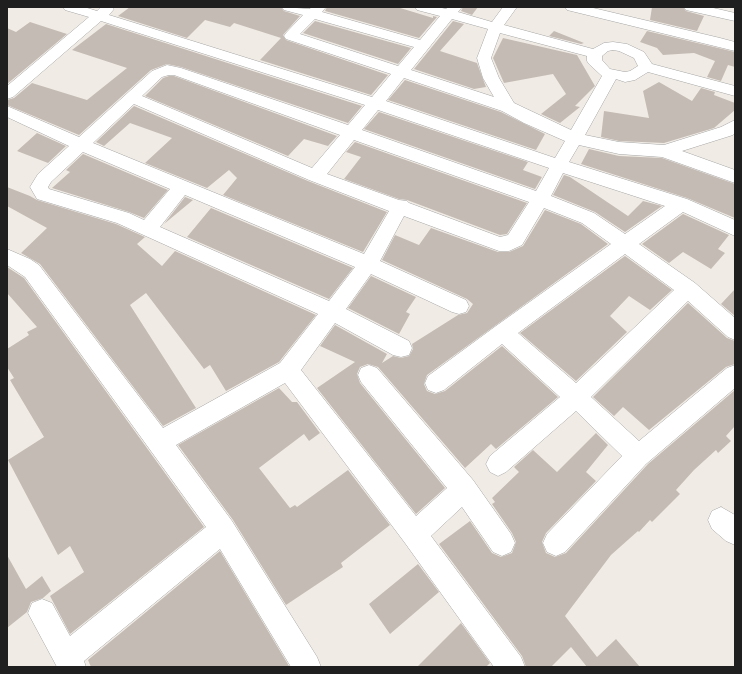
<!DOCTYPE html>
<html>
<head>
<meta charset="utf-8">
<style>
  body { margin:0 }
  #map { position:relative; width:742px; height:674px; overflow:hidden; background:#f0ece5; font-family:Montserrat,sans-serif }
  canvas { display:block }
  .frame { position:absolute; inset:0; border:8px solid #1f1f1f; pointer-events:none }
</style>
</head>
<body>
<div id="map">
<canvas width="742" height="674"></canvas>
<div class="frame"></div>
</div>
<script>
const ctx = document.querySelector('canvas').getContext('2d');
ctx.lineJoin = 'round';
function paint(path, color) { ctx.fillStyle = color; ctx.fill(path, 'evenodd'); }
const toPath = rows => new Path2D(rows.map(r => 'M' + r).join(''));
function trace(path, color, width, dash) { ctx.strokeStyle = color; ctx.lineWidth = width; ctx.lineCap = dash ? 'butt' : 'round'; ctx.setLineDash(dash || []); ctx.stroke(path); }
paint(toPath([
  [130,7,281,7,284,11,300,16,283,35,286,40,388,75,371,95,260,60,281,38,234,23,230,27,205,20,187,38,118,16],
  [327,7,397,7,433,18,433,16,437,17,419,38,325,11],
  [463,7,478,7,472,15,461,11],
  [652,7,683,7,686,11,704,16,697,31,650,20],
  [315,21,411,48,398,64,303,33],
  [453,21,464,24,440,51,477,63,486,87,474,89,414,69],
  [30,22,67,34,7,84,7,28,16,32],
  [106,24,362,106,348,123,181,67,167,64,151,70,79,135,7,105,7,100,14,98,32,83,87,100,127,68,72,50],
  [554,31,584,43,581,44,549,36],
  [647,31,735,52,735,67,728,65,721,81,707,77,715,61,694,53,663,55,657,48,640,42],
  [503,38,577,55,595,86,575,106,580,107,560,123,541,114,566,94,553,74,504,83,493,58],
  [169,76,174,76,337,136,328,146,304,139,288,156,145,96,163,78],
  [405,80,501,112,545,134,536,150,388,100],
  [659,82,692,101,701,88,715,92,714,95,735,103,735,110,714,128,664,143,619,141,601,137,604,111,649,118,643,91],
  [134,106,308,181,387,212,363,252,223,195,237,178,229,170,207,188,145,163,172,138,130,123,104,146,96,142],
  [379,112,528,162,523,170,542,177,535,189,364,129],
  [37,133,66,146,48,163,17,151],
  [355,142,527,203,507,234,500,235,407,200,399,199,344,179,361,157,346,152],
  [589,149,619,156,662,158,735,184,735,218,687,198,581,164],
  [83,154,168,190,144,218,129,212,52,188,70,172,66,170],
  [564,175,570,177,628,216,643,201,662,206,625,232,595,212,553,195],
  [7,187,30,196,37,200,116,224,145,237,137,244,162,266,175,251,316,315,279,362,226,391,210,365,204,369,146,293,130,305,196,408,163,426,40,264,21,253,47,228,7,206],
  [185,197,193,200,164,224],
  [211,208,353,268,329,299,187,237],
  [545,210,581,224,608,244,427,375,424,384,427,391,435,394,445,391,502,346,558,397,496,449,491,444,465,468,378,367,368,364,360,367,357,374,360,383,445,488,416,514,317,388,355,362,320,346,335,325,387,354,382,363,393,356,401,358,409,356,413,349,412,344,458,315,467,313,473,304,467,299,382,260,395,235,419,245,431,228,498,252,509,252,523,246],
  [683,214,729,235,718,249,725,253,711,269,683,252,669,263,642,244],
  [625,256,672,290,650,310,629,296,610,316,627,332,576,381,520,333],
  [7,267,24,278,204,527,70,634,50,596,84,572,70,546,58,555,8,460,44,437,10,380,14,378,7,367,7,349,29,335,27,332,37,327,7,293],
  [371,276,416,297,406,312,410,314,399,334,348,308],
  [735,289,735,316,721,304],
  [688,303,727,338,735,341,735,364,726,367,649,430,623,407,614,416,593,397],
  [279,388,292,402,297,402,320,433,309,441,304,434,259,468,290,508,295,505,297,507,348,470,390,525,341,563,343,567,286,605,233,520,178,445],
  [735,390,735,426,726,436,731,441,718,453,716,450,694,470,676,490,680,494,652,522,650,520,639,532,638,531,611,555,565,616,597,657,616,639,640,667,587,667,571,647,551,667,526,667,522,656,439,544,470,521,492,553,501,557,512,553,516,542,512,533,492,504,495,502,492,498,519,472,514,467,533,450,557,472,596,433,608,445,586,472,596,481,546,533,542,542,546,553,555,557,566,553,648,464],
  [220,551,289,666,287,667,91,667,88,660],
  [7,555,26,589,42,576,51,591,43,598,31,602,27,612,7,628],
  [418,564,439,592,390,634,369,604],
  [461,623,490,663,486,667,417,667]
]), '#c5bbb5');
const minor = toPath([
  [63,7,84,7,97,11,101,7,112,7,114,9,109,15,372,97,391,74,286,39,284,36,286,33,303,15,284,10,282,7,310,9,311,7,326,7,322,12,420,40,440,16,417,10,415,7,438,7,446,9,448,7,462,7,458,12,492,22,503,7,517,7,504,25,593,49,604,43,613,42,627,44,644,52,652,64,735,86,735,96,648,72,635,80,625,82,616,79,585,135,619,142,664,145,721,127,735,120,735,133,733,135,682,151,735,170,735,183,662,157,619,154,579,145,569,162,687,199,735,220,735,236,683,212,639,244,695,283,735,318,735,340,728,337,688,301,591,397,639,441,727,368,735,365,735,388,646,464,565,552,556,556,547,552,543,543,547,534,622,456,576,411,506,472,498,476,490,472,486,464,490,456,560,397,502,344,444,390,436,393,428,390,425,383,428,376,496,326,611,244,582,223,544,208,522,245,509,251,499,251,404,216,380,261,466,300,469,306,466,312,459,314,452,312,371,274,346,309,409,341,412,348,409,355,401,357,393,355,335,323,301,370,416,516,447,488,361,382,358,375,361,368,369,365,377,368,473,480,511,534,515,543,511,552,502,556,493,552,462,507,431,536,521,657,525,667,494,667,405,543,285,383,176,445,232,521,317,657,321,667,291,667,220,549,84,661,86,667,57,667,28,613,32,603,42,599,52,603,70,636,206,527,25,277,7,265,7,249,30,259,39,265,163,428,280,363,318,314,117,223,37,199,30,187,38,174,69,146,7,117,7,106,79,137,152,71,167,65,181,68,348,125,365,105,101,21,13,97,7,99,7,86,89,17,65,10,63,7],
  [315,19,414,47,398,66,300,34,315,19],
  [452,19,488,29,477,58,483,78,494,97,411,70,452,19],
  [500,33,587,56,587,61,589,64,602,76,571,130,514,103,499,78,491,58,500,33],
  [613,50,619,51,634,58,638,66,630,71,625,72,610,69,602,60,602,56,608,51,613,50],
  [169,75,174,75,340,135,312,168,142,96,162,77,169,75],
  [404,78,502,111,524,123,565,141,555,158,386,101,404,78],
  [134,104,309,180,389,211,364,254,93,143,134,104],
  [378,110,549,168,536,191,362,130,378,110],
  [354,140,529,202,508,235,500,237,409,203,407,201,399,200,327,174,354,140],
  [83,152,170,189,144,220,129,213,49,189,48,187,51,182,83,152],
  [563,173,665,206,625,234,594,213,551,196,563,173],
  [185,195,355,267,329,301,160,227,185,195],
  [625,254,674,290,576,383,518,333,625,254],
  [565,7,589,7,720,38,735,42,735,51,567,10,565,7],
  [684,7,709,7,735,13,735,21,686,10,684,7],
  [721,507,735,515,735,545,726,541,712,529,708,520,712,511,721,507]
]);
trace(minor, '#a6a6a6', 1);
paint(minor, '#fff');
</script>
</body>
</html>
